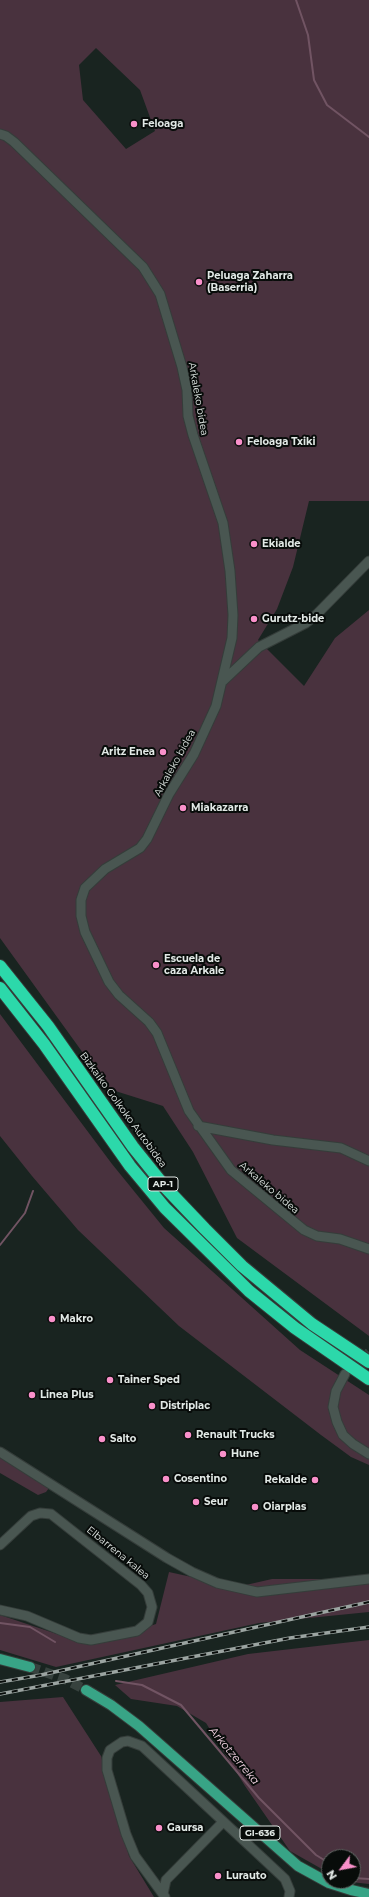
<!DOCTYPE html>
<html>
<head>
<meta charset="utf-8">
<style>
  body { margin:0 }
  #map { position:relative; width:369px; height:1897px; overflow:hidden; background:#192420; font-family:Montserrat,sans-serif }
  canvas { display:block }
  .north { position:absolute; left:321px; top:1849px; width:40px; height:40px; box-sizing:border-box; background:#080c0a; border:1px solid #5f6462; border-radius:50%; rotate:238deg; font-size:11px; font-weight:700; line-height:16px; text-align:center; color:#e2e9e6 }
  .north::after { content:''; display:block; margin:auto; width:14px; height:18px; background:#f990ca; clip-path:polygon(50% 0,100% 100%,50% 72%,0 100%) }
</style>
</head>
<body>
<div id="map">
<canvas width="369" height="1897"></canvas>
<div class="north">N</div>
</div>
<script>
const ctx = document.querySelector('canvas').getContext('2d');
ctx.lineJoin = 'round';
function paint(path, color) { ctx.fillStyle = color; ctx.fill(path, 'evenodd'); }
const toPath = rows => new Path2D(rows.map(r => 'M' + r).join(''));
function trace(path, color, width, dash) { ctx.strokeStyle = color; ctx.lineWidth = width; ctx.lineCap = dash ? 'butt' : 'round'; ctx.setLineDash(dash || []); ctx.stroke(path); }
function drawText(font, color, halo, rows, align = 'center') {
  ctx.font = font + ' Montserrat,sans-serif'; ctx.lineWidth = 4; ctx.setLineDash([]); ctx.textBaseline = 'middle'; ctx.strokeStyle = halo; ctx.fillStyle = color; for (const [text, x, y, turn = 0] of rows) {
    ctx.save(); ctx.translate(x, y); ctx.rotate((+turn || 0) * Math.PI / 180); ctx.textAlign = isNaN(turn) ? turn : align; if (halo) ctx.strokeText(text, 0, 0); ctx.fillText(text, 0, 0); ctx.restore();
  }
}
paint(toPath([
  [0,0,369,0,369,501,309,501,293,567,277,609,258,640,304,686,335,638,369,610,369,1336,237,1238,193,1152,163,1106,109,1089,0,938],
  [96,48,140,90,155,131,126,149,83,100,79,65],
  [0,1014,112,1164,164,1228,300,1350,369,1395,369,1465,351,1457,321,1435,179,1326,78,1230,32,1176,0,1136],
  [0,1457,49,1488,46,1492,38,1495,0,1473],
  [169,1572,237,1587,272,1579,337,1579,369,1575,369,1612,259,1623,56,1667,0,1650,0,1615,90,1645,156,1624],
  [369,1640,369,1884,342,1881,353,1881,353,1857,329,1857,329,1873,290,1851,245,1786,206,1723,177,1706,131,1699,115,1685,248,1654],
  [63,1697,101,1756,129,1856,154,1897,0,1897,0,1702]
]), '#49323e');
trace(toPath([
  [296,0,308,35,314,80,327,105,369,137],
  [0,1245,25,1213,33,1191],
  [0,1623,30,1627,55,1642],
  [116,1681,142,1685,181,1705,259,1798,316,1855,329,1863],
  [353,1878,369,1879]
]), '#715463', 2);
trace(toPath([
  [348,1372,369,1352]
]), '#37423e', 9, [9, 4.5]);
trace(toPath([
  [30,1667,65,1679,86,1690]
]), '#37423e', 10, [10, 5]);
const minor = toPath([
  [0,134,6,136,14,142,143,267,160,294,182,367,187,390,188,416,193,435,223,523,230,571,233,615,232,638,216,706,194,754,169,794,147,839,140,848,105,869,85,888,81,900,81,916,85,932,109,982,119,995,149,1022,157,1033,189,1111,231,1170,304,1230,317,1236,340,1239,369,1249],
  [223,681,259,647,306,623,316,615,369,561],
  [198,1126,273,1140,341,1148,369,1161],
  [345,1374,336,1391,333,1407,337,1422,343,1435,353,1444,369,1454],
  [0,1452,167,1558,192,1572,217,1583,257,1592,369,1579],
  [0,1545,31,1516,40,1513,51,1514,141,1585,148,1593,152,1607,148,1622,137,1631,91,1640,79,1638,27,1616,0,1610],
  [163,1894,166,1880,223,1822],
  [165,1897,135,1856,126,1834,107,1770,107,1758,110,1750,122,1742,128,1741,142,1746,254,1850,285,1879,290,1891,289,1897]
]);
const major = toPath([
  [0,1659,30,1667],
  [86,1690,111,1705,139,1726,298,1866,329,1883,351,1890,369,1894]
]);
const highway = toPath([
  [0,966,48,1026,133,1147,166,1188,205,1229,242,1266,312,1324,369,1362],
  [0,988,44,1044,130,1166,165,1208,249,1291,295,1328,369,1379]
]);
trace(minor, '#353d3a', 11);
trace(major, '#353d3a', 12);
trace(highway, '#353d3a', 14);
trace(minor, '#495651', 9);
trace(major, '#38a486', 10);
trace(highway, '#2cd8aa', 12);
const rail = toPath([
  [0,1682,41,1675,369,1602],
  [0,1694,290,1638,369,1627]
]);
trace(rail, '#9ba4a1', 3.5);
trace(rail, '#080c0a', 2, [6]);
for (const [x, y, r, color] of [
  [134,124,4,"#f990ca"],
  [199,282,4,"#f990ca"],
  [239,442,4,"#f990ca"],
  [254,544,4,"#f990ca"],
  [254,619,4,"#f990ca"],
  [163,752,4,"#f990ca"],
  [183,808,4,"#f990ca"],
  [156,965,4,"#f990ca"],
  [52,1319,4,"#f990ca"],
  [110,1380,4,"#f990ca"],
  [32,1395,4,"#f990ca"],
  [152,1406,4,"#f990ca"],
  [188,1435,4,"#f990ca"],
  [102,1439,4,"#f990ca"],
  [223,1454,4,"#f990ca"],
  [166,1479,4,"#f990ca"],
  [315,1480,4,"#f990ca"],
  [196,1502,4,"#f990ca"],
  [255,1507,4,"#f990ca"],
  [159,1828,4,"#f990ca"],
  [218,1876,4,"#f990ca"]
]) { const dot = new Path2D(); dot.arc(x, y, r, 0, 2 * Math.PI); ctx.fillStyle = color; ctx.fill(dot); trace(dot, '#080c0a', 1.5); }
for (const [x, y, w] of [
  [163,1184,30],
  [260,1833,40]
]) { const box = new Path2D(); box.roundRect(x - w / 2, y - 7, w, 14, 3); ctx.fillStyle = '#080c0a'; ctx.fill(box); trace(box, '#e2e9e6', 1); }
drawText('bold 9px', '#e2e9e6', null, [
  ["AP-1",163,1184],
  ["GI-636",260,1833]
]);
drawText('bold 10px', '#e2e9e6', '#080c0a', [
  ["Feloaga",142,124],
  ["Peluaga Zaharra",207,276],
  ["(Baserria)",207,288],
  ["Feloaga Txiki",247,442],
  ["Ekialde",262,544],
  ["Gurutz-bide",262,619],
  ["Aritz Enea",155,752,"right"],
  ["Miakazarra",191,808],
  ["Escuela de",164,959],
  ["caza Arkale",164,971],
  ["Makro",60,1319],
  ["Tainer Sped",118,1380],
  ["Linea Plus",40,1395],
  ["Distriplac",160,1406],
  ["Renault Trucks",196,1435],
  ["Salto",110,1439],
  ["Hune",231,1454],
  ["Cosentino",174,1479],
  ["Rekalde",307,1480,"right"],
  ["Seur",204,1502],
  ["Oiarplas",263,1507],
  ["Gaursa",167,1828],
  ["Lurauto",226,1876]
], 'left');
drawText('10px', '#e2e9e6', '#080c0a', [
  ["Arkaleko bidea",198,399,80],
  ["Arkaleko bidea",175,763,-61],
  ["Bizkaiko Golkoko Autobidea",123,1110,54],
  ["Arkaleko bidea",269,1188,40],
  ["Elbarrena kalea",118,1553,39]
]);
drawText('italic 11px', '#fad8e9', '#080c0a', [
  ["Arkotzerreka",234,1756,50]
]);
</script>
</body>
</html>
